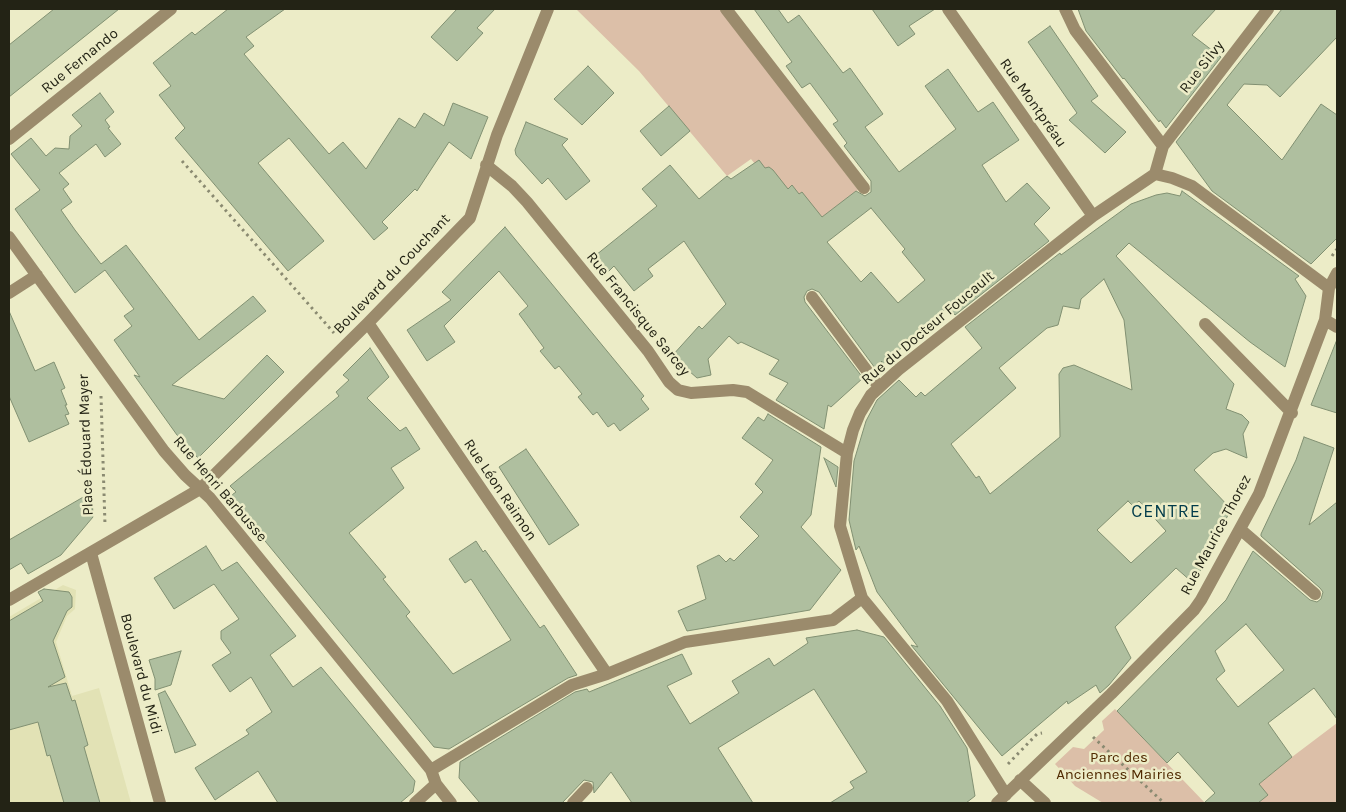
<!DOCTYPE html>
<html>
<head>
<meta charset="utf-8">
<style>
  body { margin:0 }
  #map { position:relative; width:1346px; height:812px; overflow:hidden; background:#ececc7; font-family:Karla,sans-serif }
  canvas { display:block }
  .frame { position:absolute; inset:0; border:10px solid #232315; pointer-events:none }
</style>
</head>
<body>
<div id="map">
<canvas width="1346" height="812"></canvas>
<div class="frame"></div>
</div>
<script>
const ctx = document.querySelector('canvas').getContext('2d');
ctx.lineJoin = 'round';
function paint(path, color) { ctx.fillStyle = color; ctx.fill(path, 'evenodd'); }
const toPath = rows => new Path2D(rows.map(r => 'M' + r).join(''));
function trace(path, color, width, dash) { ctx.strokeStyle = color; ctx.lineWidth = width; ctx.lineCap = dash ? 'butt' : 'round'; ctx.setLineDash(dash || []); ctx.stroke(path); }
function drawText(font, color, halo, rows, align = 'center') {
  ctx.font = font + ' Karla,sans-serif'; ctx.lineWidth = 5; ctx.setLineDash([]); ctx.textBaseline = 'middle'; ctx.strokeStyle = halo; ctx.fillStyle = color; for (const [text, x, y, turn = 0] of rows) {
    ctx.save(); ctx.translate(x, y); ctx.rotate((+turn || 0) * Math.PI / 180); ctx.textAlign = isNaN(turn) ? turn : align; if (halo) ctx.strokeText(text, 0, 0); ctx.fillText(text, 0, 0); ctx.restore();
  }
}
paint(toPath([
  [63,585,76,590,75,609,67,616,56,642,72,696,99,688,131,803,9,803,9,617]
]), '#e2e2b5');
paint(toPath([
  [576,9,722,9,858,190,821,218,798,217,751,159,727,176,639,71],
  [1115,709,1205,803,1103,803,1075,786,1055,764,1073,747,1084,749,1104,730,1102,721],
  [1337,723,1337,803,1235,803,1292,757]
]), '#dcbfa8');
const building = toPath([
  [54,9,119,9,9,97,9,45,54,9],
  [228,9,285,9,246,37,254,46,244,54,329,154,343,142,366,169,399,118,415,128,424,113,444,126,453,103,488,117,471,159,449,142,417,191,415,189,382,222,388,228,374,240,289,138,258,163,324,241,288,271,175,138,185,128,159,95,171,86,153,63,192,32,195,35,228,9],
  [457,9,495,9,477,28,483,33,457,61,431,37,457,9],
  [754,9,778,9,788,23,799,15,843,73,850,68,883,114,865,127,899,172,956,129,925,86,948,69,978,112,993,102,1019,140,982,165,1006,202,1027,183,1050,208,1034,224,1049,241,955,315,948,307,883,364,887,369,880,375,879,373,882,361,875,368,819,292,812,289,807,291,804,297,805,302,863,378,831,407,828,405,824,429,776,400,788,383,769,374,779,360,741,342,738,344,729,336,708,359,711,375,697,378,672,356,699,326,702,329,726,304,684,241,648,269,653,276,634,291,614,266,608,272,596,255,657,206,642,189,670,165,699,199,727,176,731,179,759,160,765,168,769,167,773,170,788,189,792,185,799,194,802,192,822,217,856,191,865,196,871,192,871,181,844,146,847,143,833,124,838,121,810,83,802,88,786,66,792,62,754,9],
  [871,208,905,249,902,252,925,280,898,303,871,272,861,282,827,242,871,208],
  [872,9,935,9,909,26,915,34,898,46,872,9],
  [1078,9,1216,9,1192,35,1221,57,1166,128,1160,120,1159,122,1124,78,1123,79,1086,31,1078,9],
  [1282,9,1337,9,1337,37,1280,97,1267,85,1244,84,1227,105,1282,160,1321,104,1337,115,1337,238,1311,264,1212,191,1176,142,1282,9],
  [1050,26,1098,96,1091,101,1126,132,1105,153,1069,120,1077,113,1028,42,1050,26],
  [588,66,614,93,582,125,554,99,588,66],
  [100,93,114,112,105,120,110,127,108,128,121,144,105,157,96,144,59,173,69,184,63,189,72,202,61,210,75,230,101,264,126,245,199,340,253,296,266,311,172,385,224,399,267,355,284,372,198,458,177,435,134,375,140,377,114,340,132,326,124,316,134,309,105,270,75,293,15,209,40,190,11,154,31,138,46,156,55,148,69,149,70,136,82,126,72,115,100,93],
  [669,106,690,131,661,156,640,131,669,106],
  [526,122,568,139,562,145,590,181,566,200,548,178,542,184,516,155,515,150,526,122],
  [1182,191,1299,276,1295,279,1306,296,1285,367,1250,342,1129,243,1116,256,1234,384,1226,409,1242,415,1249,422,1243,434,1247,458,1226,449,1213,453,1194,470,1231,509,1200,571,1192,582,1176,568,1115,627,1131,658,1109,685,1100,693,1096,685,1068,704,1067,701,1002,756,911,645,918,647,877,592,859,546,856,550,849,520,854,461,866,421,877,400,899,380,916,397,921,392,925,396,982,348,965,327,1060,253,1061,255,1131,204,1156,195,1167,193,1180,196,1182,191],
  [1104,279,1124,320,1132,390,1074,365,1063,368,1059,374,1060,437,990,494,979,476,976,478,951,444,1016,388,999,368,1047,328,1058,325,1063,306,1079,309,1081,299,1104,279],
  [1128,501,1133,506,1139,501,1166,531,1131,563,1097,530,1128,501],
  [505,227,644,396,641,399,649,409,620,431,614,423,608,427,597,412,593,415,578,397,582,394,559,366,555,369,540,351,544,348,519,314,528,306,499,271,444,326,455,342,427,361,407,330,451,300,442,292,505,227],
  [9,311,35,371,54,362,65,388,61,390,67,405,65,405,69,414,65,415,69,424,29,442,9,396,9,311],
  [1336,342,1337,342,1337,413,1311,405,1336,342],
  [370,348,389,377,367,398,400,431,406,427,420,449,391,468,404,488,349,533,386,577,383,579,410,612,406,616,453,674,511,640,471,579,465,583,449,559,476,541,483,552,485,550,540,628,544,625,577,675,568,678,449,749,434,747,229,497,236,492,230,486,339,396,336,392,349,380,343,375,370,348],
  [768,414,821,447,811,515,801,527,841,570,810,610,687,631,678,611,706,599,697,566,719,555,726,562,730,558,734,561,759,536,740,517,763,492,755,484,773,460,742,438,758,417,764,421,768,414],
  [1304,437,1334,448,1309,525,1337,502,1337,719,1314,688,1268,723,1292,757,1259,784,1268,795,1258,803,1204,803,1215,793,1178,752,1167,763,1117,711,1226,600,1253,551,1310,600,1317,602,1321,599,1323,592,1320,588,1261,536,1261,534,1296,460,1304,437],
  [1246,624,1284,670,1238,707,1216,679,1225,671,1215,651,1246,624],
  [526,449,579,525,549,545,499,467,526,449],
  [824,458,838,467,836,487,824,458],
  [92,492,93,517,61,555,28,574,21,563,9,570,9,540,92,492],
  [206,546,222,571,237,562,296,636,270,655,293,687,321,667,415,781,413,792,400,803,278,803,258,771,215,800,195,768,249,734,246,730,272,712,251,677,230,692,212,665,231,653,221,639,221,631,239,619,214,584,174,609,154,578,206,546],
  [44,589,69,592,72,597,72,607,67,611,53,641,65,677,48,687,66,683,72,701,75,700,88,745,84,747,100,803,64,803,50,755,47,756,38,722,9,730,9,621,43,601,38,592,44,589],
  [857,630,884,637,940,706,967,748,975,796,966,803,830,803,854,788,850,782,867,772,814,689,718,748,753,803,632,803,611,772,594,793,593,782,584,780,562,803,480,803,459,778,460,762,575,692,587,689,589,692,682,654,692,674,667,686,690,724,739,693,732,681,769,658,774,666,808,643,806,638,857,630],
  [181,651,171,685,155,690,155,679,149,660,181,651],
  [165,691,196,745,175,753,158,694,165,691]
]);
paint(building, '#afbf9f');
trace(building, '#819072', 1);
trace(toPath([
  [182,161,334,333],
  [1332,256,1337,249],
  [101,396,105,525],
  [1093,737,1164,803],
  [1008,764,1037,734,1042,733]
]), '#8a8a71', 3, [2.5, 4]);
trace(toPath([
  [726,9,864,188],
  [948,9,1093,216],
  [1065,9,1075,30,1163,146],
  [9,139,171,9],
  [486,165,512,186,527,202,648,351,669,382,678,390,691,393,733,390,747,392,847,453],
  [1155,174,1172,178,1192,186,1329,288],
  [9,237,164,451,185,475,210,498,431,770,436,784,451,803],
  [9,293,37,275],
  [812,297,879,387],
  [1325,320,1337,327],
  [368,323,607,674],
  [1205,324,1292,413],
  [1240,529,1315,594],
  [91,553,160,803],
  [9,600,200,489,368,323,470,218,497,135,548,9],
  [431,770,572,685,607,674,685,642,833,620,862,598],
  [1020,780,1045,803],
  [1006,795,947,701,862,598,840,526,847,453,853,430,860,413,871,395,898,370,1093,216,1155,174,1163,146,1268,9],
  [415,803,436,784],
  [573,803,587,788],
  [997,803,1111,694,1194,610,1201,600,1259,494,1325,320,1329,288,1337,273]
]), '#9b8b6c', 12);
drawText('15px', '#232315', '#ececc7', [
  ["Rue Fernando",80,61,-39],
  ["Rue Silvy",1202,67,-52],
  ["Rue Montpréau",1033,103,55],
  ["Boulevard du Couchant",392,274,-46],
  ["Rue Francisque Sarcey",638,314,51],
  ["Rue du Docteur Foucault",928,328,-40],
  ["Place Édouard Mayer",86,445,-92],
  ["Rue Henri Barbusse",220,489,49],
  ["Rue Léon Raimon",500,490,56],
  ["Rue Maurice Thorez",1216,535,-62],
  ["Boulevard du Midi",141,674,75]
]);
drawText('15px', '#502a00', '#ececc7', [
  ["Parc des",1119,758],
  ["Anciennes Mairies",1119,775]
]);
ctx.letterSpacing = '1px';
drawText('18px', '#003b4a', '#ececc7', [
  ["CENTRE",1166,512]
]);
ctx.letterSpacing = '0px';
</script>
</body>
</html>
